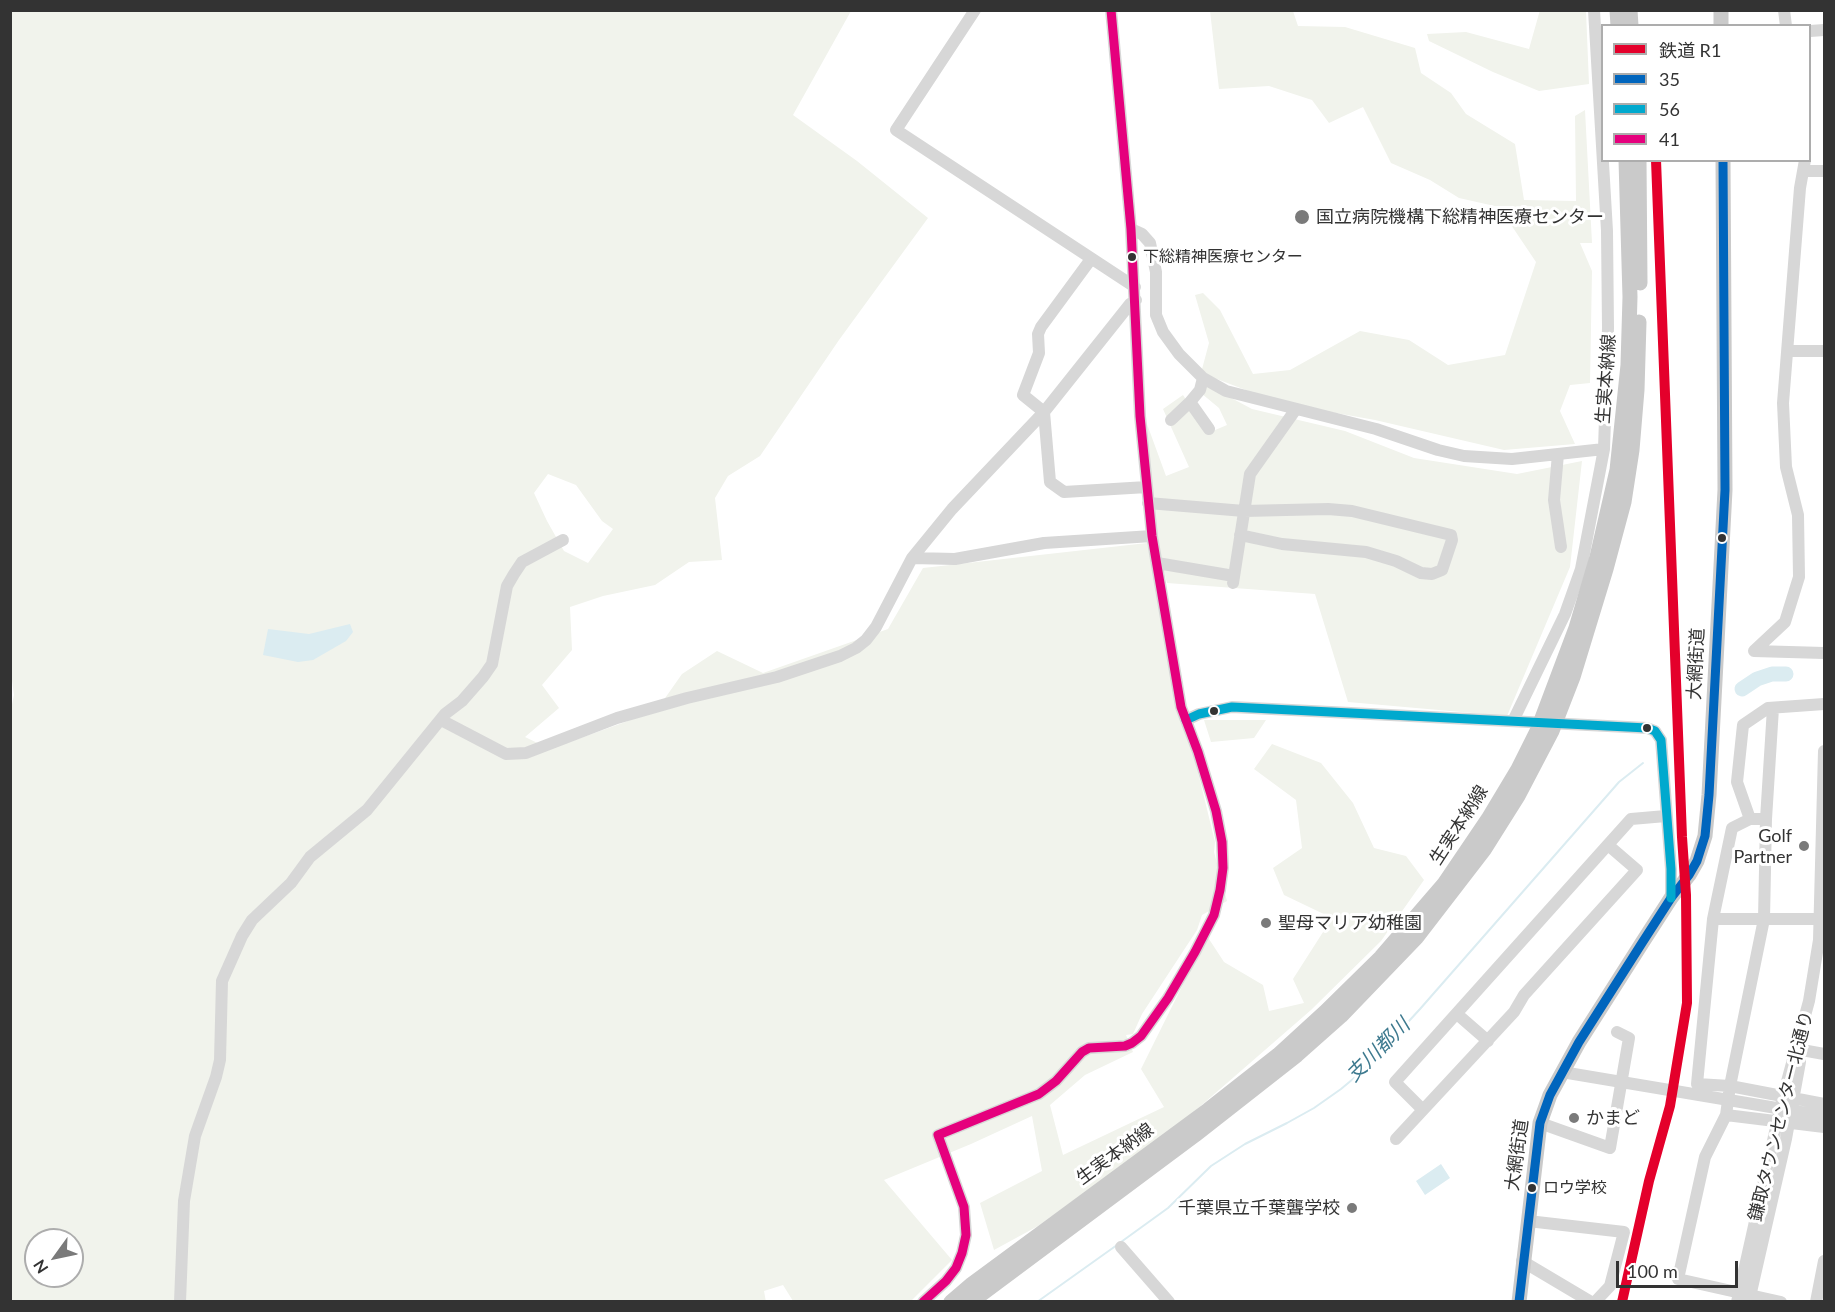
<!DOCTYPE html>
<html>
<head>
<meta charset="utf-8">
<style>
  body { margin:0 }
  #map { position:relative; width:1835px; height:1312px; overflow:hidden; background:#fff; font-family:Lato,"Noto Sans JP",sans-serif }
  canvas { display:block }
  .frame { position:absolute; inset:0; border:12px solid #333; pointer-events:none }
  .legend { position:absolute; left:1601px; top:24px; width:210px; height:138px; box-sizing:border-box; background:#fff; border:2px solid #adadad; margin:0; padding:8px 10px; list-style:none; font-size:18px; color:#333 }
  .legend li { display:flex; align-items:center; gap:12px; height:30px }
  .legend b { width:30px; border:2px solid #adadad }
  .north { position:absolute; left:24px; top:1228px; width:60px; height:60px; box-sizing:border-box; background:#fff; border:2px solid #adadad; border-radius:50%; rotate:237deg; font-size:16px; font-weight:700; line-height:24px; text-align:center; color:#333 }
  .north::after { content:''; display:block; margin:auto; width:21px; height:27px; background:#7a7a7a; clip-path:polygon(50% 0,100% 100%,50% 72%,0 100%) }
  .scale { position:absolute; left:1616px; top:1261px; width:122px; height:27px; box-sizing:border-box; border:3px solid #333; border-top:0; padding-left:8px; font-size:18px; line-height:21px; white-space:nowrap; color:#333; -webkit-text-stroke:4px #fff; paint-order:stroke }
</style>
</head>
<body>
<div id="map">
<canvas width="1835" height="1312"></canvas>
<div class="frame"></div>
<ul class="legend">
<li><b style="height:8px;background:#e4002b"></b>鉄道 R1</li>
<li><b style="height:8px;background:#0065bd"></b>35</li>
<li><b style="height:8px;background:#00a9ce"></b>56</li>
<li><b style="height:8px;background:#e5007d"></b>41</li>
</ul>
<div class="north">N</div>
<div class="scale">100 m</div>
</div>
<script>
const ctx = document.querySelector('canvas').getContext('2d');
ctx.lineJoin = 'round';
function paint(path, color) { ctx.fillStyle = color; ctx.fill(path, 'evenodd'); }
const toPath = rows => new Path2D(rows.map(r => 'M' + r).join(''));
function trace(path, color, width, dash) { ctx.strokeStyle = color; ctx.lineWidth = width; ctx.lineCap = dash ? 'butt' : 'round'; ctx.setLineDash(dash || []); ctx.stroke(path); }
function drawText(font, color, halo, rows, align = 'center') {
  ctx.font = font + ' Lato,"Noto Sans JP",sans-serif'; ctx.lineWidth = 6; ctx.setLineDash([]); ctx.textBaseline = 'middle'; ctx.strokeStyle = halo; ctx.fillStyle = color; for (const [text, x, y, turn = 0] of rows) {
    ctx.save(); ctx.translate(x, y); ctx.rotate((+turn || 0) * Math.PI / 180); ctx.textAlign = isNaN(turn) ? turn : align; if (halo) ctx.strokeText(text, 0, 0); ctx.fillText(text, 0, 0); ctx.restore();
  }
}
paint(toPath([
  [1540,10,1586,11,1589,84,1539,91,1493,72,1429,41,1427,34,1466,32,1529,49],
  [10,11,851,11,793,115,857,161,928,218,839,340,760,456,728,476,715,498,722,560,689,562,655,585,603,596,570,607,572,650,542,685,559,708,525,737,550,749,628,721,663,701,682,674,717,651,763,673,888,629,923,568,1147,543,1194,756,1215,842,1214,852,1227,901,1202,915,1197,930,1142,1014,1133,1034,1126,1035,1133,1052,1085,1075,1050,1105,1063,1155,1164,1107,1141,1069,1207,936,1224,962,1263,985,1269,1011,1304,1003,1293,979,1332,918,1284,895,1273,868,1302,848,1296,800,1254,769,1272,744,1321,763,1353,803,1374,848,1406,856,1424,880,1381,941,1311,1010,1181,1123,1038,1226,994,1250,980,1203,1042,1171,1032,1116,971,1144,884,1180,952,1260,911,1301,793,1301,783,1285,764,1291,766,1302,11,1301,10,714,14,695,10,666],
  [548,474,576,485,602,521,613,529,588,563,564,551,547,521,534,493],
  [36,1240,72,1240,72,1276,36,1276],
  [1210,11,1293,11,1298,26,1345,27,1415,48,1421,73,1451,93,1466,114,1515,144,1524,200,1576,201,1575,116,1585,110,1592,243,1580,243,1592,271,1590,383,1570,385,1560,411,1575,444,1504,450,1375,420,1280,403,1201,373,1209,343,1195,295,1203,293,1220,310,1253,374,1290,370,1360,331,1409,340,1448,365,1505,355,1536,262,1499,207,1459,198,1430,180,1391,163,1363,107,1329,123,1312,100,1269,86,1219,89],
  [1205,384,1252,409,1345,431,1414,458,1517,474,1582,461,1570,567,1507,716,1348,702,1315,594,1167,583,1157,546,1147,424,1166,476,1189,467,1163,409,1183,395,1208,433,1227,425,1219,408,1201,393],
  [1204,720,1266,720,1254,738,1211,742]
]), '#f1f3ec');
paint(toPath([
  [350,624,353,632,346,641,313,660,298,662,263,655,268,629,309,634],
  [1441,1164,1450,1178,1425,1195,1416,1181]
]), '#dbecf1');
trace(toPath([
  [1121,1242,1168,1208,1211,1166,1245,1144,1287,1123,1314,1108,1341,1089,1365,1069,1420,1009,1619,782,1643,763],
  [1037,1302,1117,1245]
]), '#dbecf1', 2);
trace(toPath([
  [1742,689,1757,679,1772,674,1786,674]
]), '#dbecf1', 15);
trace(toPath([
  [975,10,896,130,1135,287],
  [1784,10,1786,26],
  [1810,31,1824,30],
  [1805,160,1800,188,1783,403,1786,467,1798,515,1799,577,1785,622,1754,651,1824,653],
  [1803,171,1824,171],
  [1131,229,1142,234,1150,243,1156,272,1156,315,1163,332,1179,354,1203,378,1226,391,1376,429,1438,450,1464,456,1512,459,1604,449],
  [1091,259,1041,327,1038,334,1039,353,1023,395,1044,412,1050,482,1064,492,1147,487],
  [1788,351,1824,351],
  [1190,402,1209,429],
  [1171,420,1190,402,1200,390,1203,378],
  [1558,454,1554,500,1561,547],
  [1148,503,1244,511,1328,509,1352,511,1451,535,1452,540,1442,570,1432,574,1421,573,1396,561,1366,552,1282,544,1240,535],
  [912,558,955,559,1044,543,1152,536],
  [1157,563,1234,576],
  [1233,583,1250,474,1296,409],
  [1773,708,1766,819,1764,919,1730,1086,1726,1115,1705,1157,1678,1279,1781,1302],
  [441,720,506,754,526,753,617,718,687,698,777,677,840,656,856,648,866,640,876,627,912,558,952,509,1044,412,1130,304,1136,300],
  [1186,720,1199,714,1232,707,1647,728,1655,731,1661,740,1671,869,1671,898],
  [1513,721,1565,614,1581,569,1604,449,1608,328,1607,231,1594,10],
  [1750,819,1737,782,1743,725,1768,708,1824,704],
  [1766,819,1750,819,1732,828,1713,919,1697,1084,1730,1086,1824,1104],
  [1713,919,1820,919],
  [1457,1014,1488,1041],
  [1802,1050,1824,1054],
  [1562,1072,1824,1116],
  [1423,1110,1395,1082,1631,819,1666,816],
  [1726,1115,1824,1127],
  [1540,1123,1610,1148,1629,1038,1617,1032],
  [1396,1139,1514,1012,1524,995,1637,870,1608,845],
  [1528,1221,1624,1232,1610,1286,1595,1302],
  [1121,1247,1169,1302],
  [1522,1261,1591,1302],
  [1749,1301,1786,1139,1800,1062],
  [180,1302,184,1201,195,1136,216,1077,220,1060,222,981,242,936,252,920,291,883,310,857,367,810,445,714,462,701,483,677,492,664,507,586,514,574,522,562,563,540],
  [923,1302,946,1281,956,1268,962,1253,966,1235,964,1207,938,1135,1039,1094,1056,1081,1082,1052,1089,1048,1125,1046,1132,1043,1141,1036,1168,998,1195,952,1214,915,1220,890,1223,868,1222,842,1216,811,1198,752,1181,707,1152,536,1140,416,1131,229,1111,10],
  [1737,1302,1783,1096,1809,1001,1819,940,1824,751],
  [1816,1302,1824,1261]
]), '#d7d7d7', 12);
trace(toPath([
  [1617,10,1618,26],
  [1630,10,1631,26],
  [1721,10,1721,26],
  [1639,160,1640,283],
  [951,1302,972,1284,1208,1110,1278,1055,1325,1012,1381,957,1444,884,1488,819,1518,769,1538,729,1576,628,1597,557,1617,470,1628,365,1630,297,1626,160],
  [971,1302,1195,1135,1297,1055,1341,1016,1417,937,1484,850,1518,796,1552,731,1573,677,1606,569,1624,502,1632,450,1637,390,1639,322],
  [1519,1302,1540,1123,1550,1095,1579,1042,1642,943,1671,898,1689,875,1697,861,1705,836,1709,795,1725,490,1723,160]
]), '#cacaca', 15);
trace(toPath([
  [1519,1302,1540,1123,1550,1095,1579,1042,1642,943,1671,898,1689,875,1697,861,1705,836,1709,795,1725,490,1723,160]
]), '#0065bd', 9);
trace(toPath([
  [1186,720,1199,714,1232,707,1647,728,1655,731,1661,740,1671,869,1671,898]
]), '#00a9ce', 9);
trace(toPath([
  [923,1302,946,1281,956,1268,962,1253,966,1235,964,1207,938,1135,1039,1094,1056,1081,1082,1052,1089,1048,1125,1046,1132,1043,1141,1036,1168,998,1195,952,1214,915,1220,890,1223,868,1222,842,1216,811,1198,752,1181,707,1152,536,1140,416,1131,229,1111,10]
]), '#e5007d', 9);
trace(toPath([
  [1622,1302,1649,1181,1670,1106,1687,1003,1686,895,1682,837,1656,160]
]), '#e4002b', 10);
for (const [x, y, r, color] of [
  [1302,217,8,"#7a7a7a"],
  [1132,257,5,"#333"],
  [1722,538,5,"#333"],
  [1214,711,5,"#333"],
  [1647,728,5,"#333"],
  [1804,846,6,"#7a7a7a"],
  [1266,923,6,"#7a7a7a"],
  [1574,1118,6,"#7a7a7a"],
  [1532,1188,5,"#333"],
  [1352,1208,6,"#7a7a7a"]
]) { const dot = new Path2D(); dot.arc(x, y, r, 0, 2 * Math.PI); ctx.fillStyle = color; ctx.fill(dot); trace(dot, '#fff', 2); }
drawText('16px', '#333', '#fff', [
  ["下総精神医療センター",1143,257],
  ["ロウ学校",1543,1188]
], 'left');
drawText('18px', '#333', '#fff', [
  ["国立病院機構下総精神医療センター",1316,217],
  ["Golf",1792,836,"right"],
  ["Partner",1792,857,"right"],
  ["聖母マリア幼稚園",1278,923],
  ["かまど",1586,1118],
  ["千葉県立千葉聾学校",1340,1208,"right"]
], 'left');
drawText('18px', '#333', '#fff', [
  ["生実本納線",1606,379,-86],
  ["大網街道",1696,664,-87],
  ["生実本納線",1459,825,-57],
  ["鎌取タウンセンター北通り",1781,1116,-76],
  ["生実本納線",1115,1154,-36],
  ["大網街道",1517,1155,-82]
]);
drawText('italic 20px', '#3e7a8f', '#fff', [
  ["支川都川",1378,1050,-45]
]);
</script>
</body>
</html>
